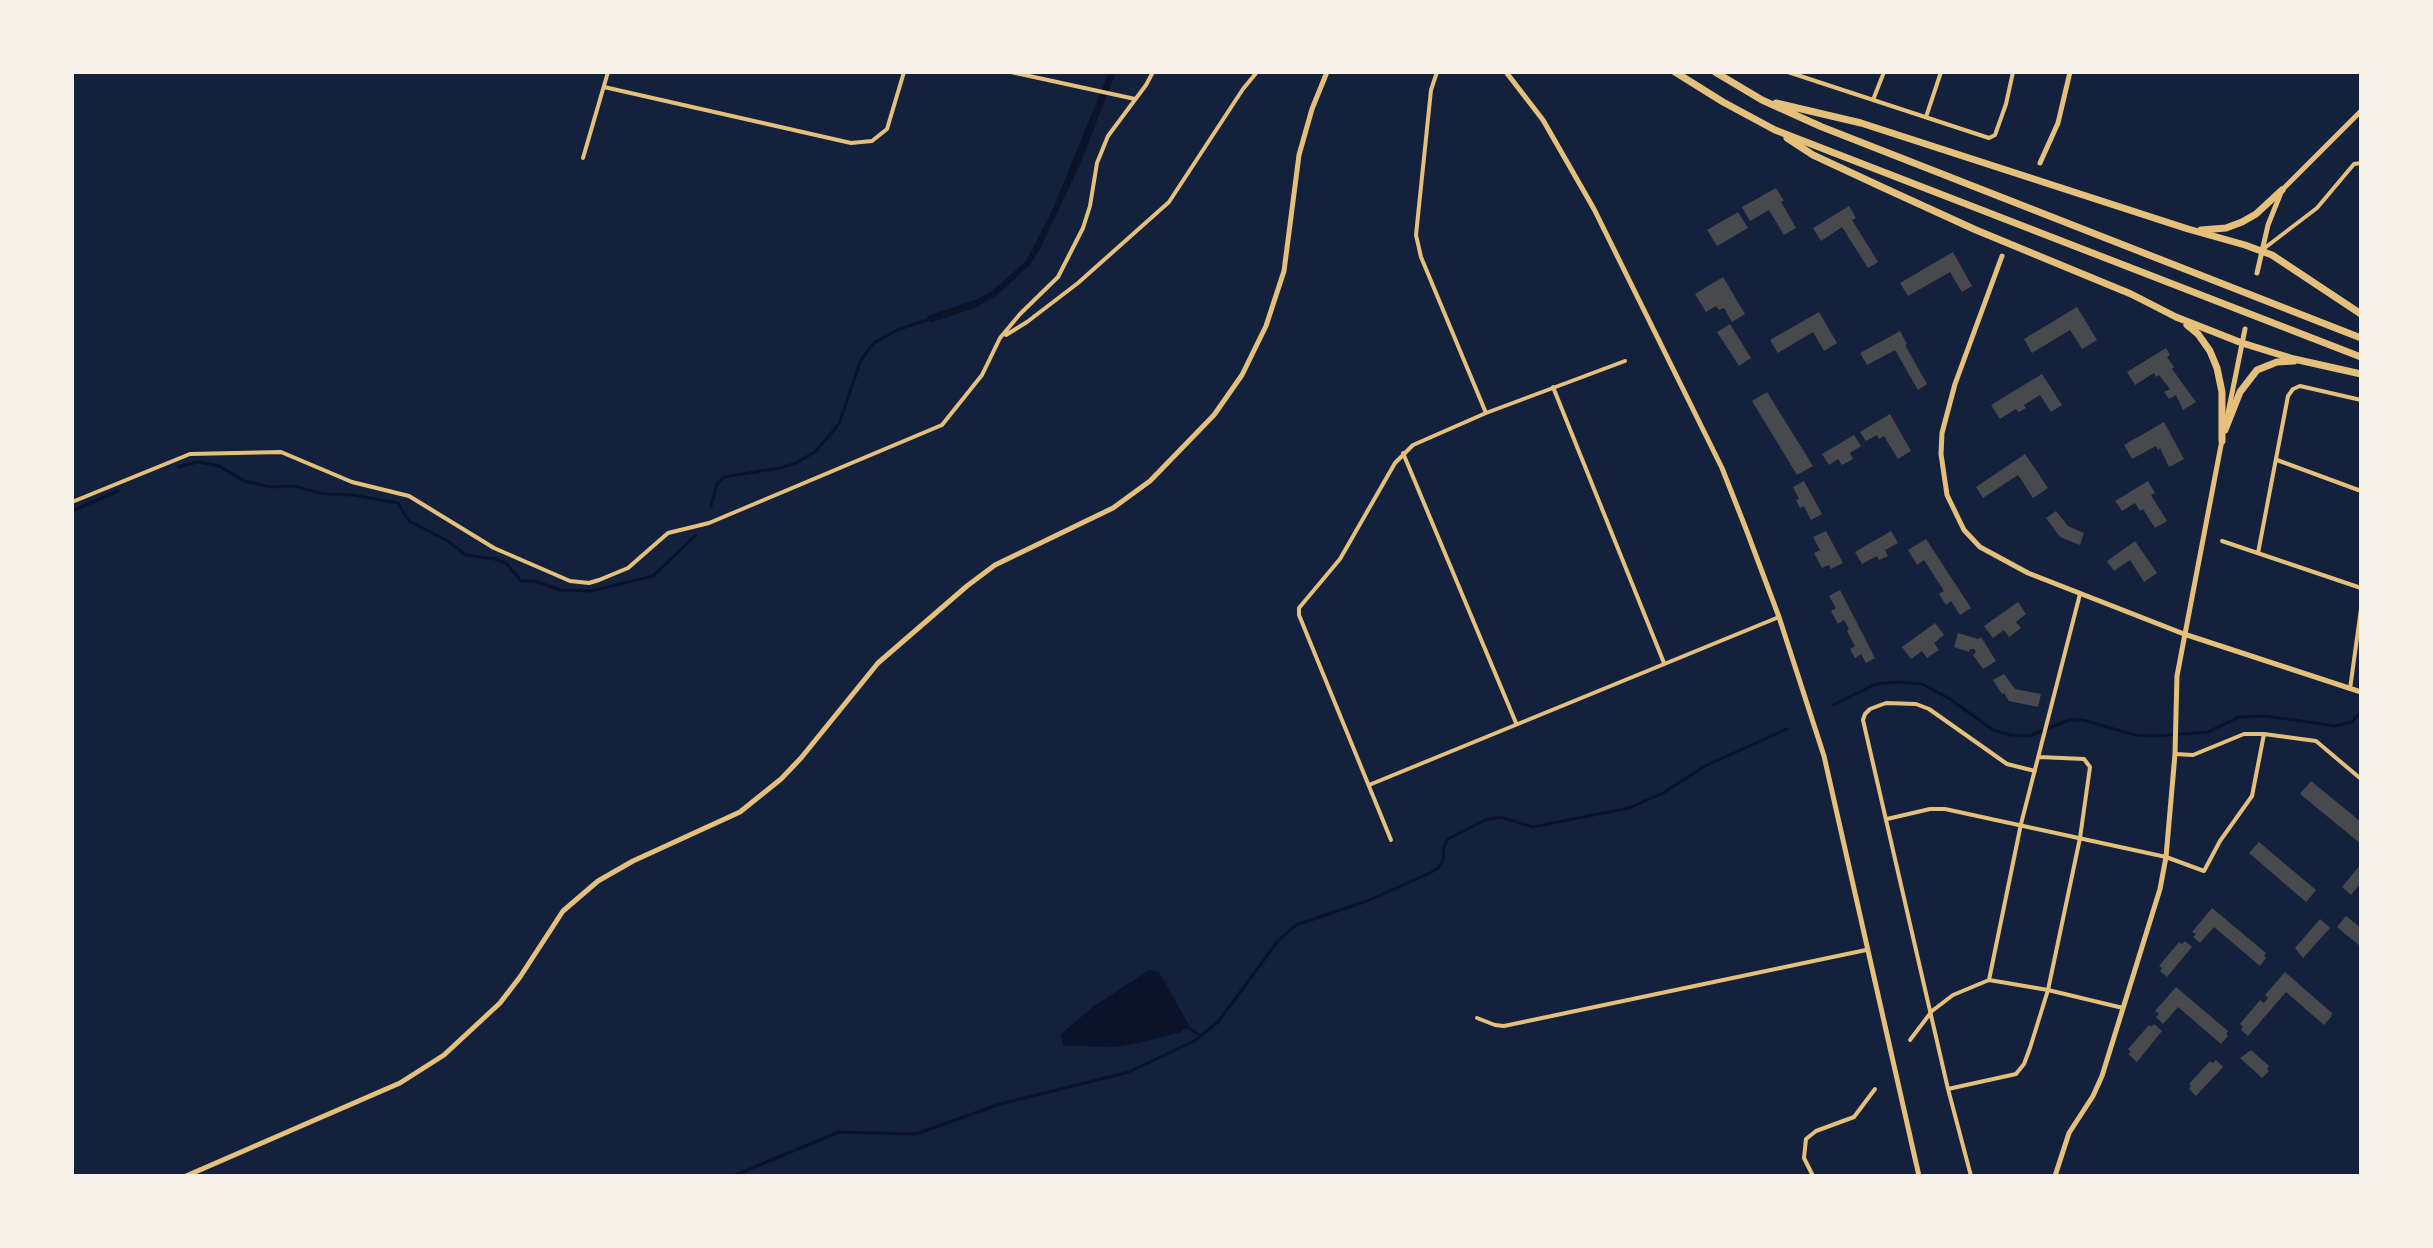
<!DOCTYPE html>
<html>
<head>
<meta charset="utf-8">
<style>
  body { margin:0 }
  #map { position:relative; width:2433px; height:1248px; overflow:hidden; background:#14213d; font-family:"Fira Sans Condensed",sans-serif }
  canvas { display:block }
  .frame { position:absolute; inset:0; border:74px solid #f6f1e7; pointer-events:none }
</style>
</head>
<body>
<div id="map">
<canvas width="2433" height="1248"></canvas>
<div class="frame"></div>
</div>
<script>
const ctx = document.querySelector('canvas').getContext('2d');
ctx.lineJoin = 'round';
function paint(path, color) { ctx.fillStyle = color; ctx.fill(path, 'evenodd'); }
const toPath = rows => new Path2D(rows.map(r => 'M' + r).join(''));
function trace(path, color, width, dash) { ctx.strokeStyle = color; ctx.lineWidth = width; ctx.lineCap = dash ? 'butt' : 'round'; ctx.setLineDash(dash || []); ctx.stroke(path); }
paint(toPath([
  [1109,72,1116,72,1081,162,1041,247,1030,265,997,295,977,307,930,323,927,316,977,299,992,291,1026,261,1051,213],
  [1149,970,1159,972,1189,1025,1181,1032,1139,1043,1116,1047,1064,1046,1060,1035,1094,1006]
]), '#0b132b');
trace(toPath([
  [178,467,198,462,219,466,244,481,271,487,294,486,324,494,353,495,398,503,409,521,448,541,466,555,495,559,506,563,521,581,535,581,560,590,591,591,653,576,696,535],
  [711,506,717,484,724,477,780,468,796,463,815,452,839,424,861,360,874,343,897,330,930,319],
  [72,511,118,491],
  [1833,705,1876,684,1899,682,1922,684,1950,699,1993,730,2011,735,2029,736,2069,720,2083,720,2135,735,2155,736,2208,732,2239,717,2266,716,2335,726,2352,722,2361,712],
  [1187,1027,1201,1036],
  [733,1176,839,1132,916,1134,1000,1104,1129,1072,1196,1040,1218,1022,1278,941,1296,925,1367,901,1430,873,1438,868,1443,860,1444,847,1448,839,1485,820,1500,817,1533,827,1629,808,1663,793,1705,766,1787,729]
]), '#0b132b', 3);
paint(toPath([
  [1776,188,1784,201,1781,202,1796,228,1784,235,1769,210,1750,221,1742,207],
  [1849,206,1856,218,1852,220,1878,262,1868,268,1842,227,1821,241,1813,228],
  [1738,212,1748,228,1717,246,1707,230],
  [1953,252,1972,286,1962,292,1950,272,1908,296,1900,283],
  [1723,277,1745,314,1732,322,1724,308,1719,310,1716,306,1706,312,1695,294],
  [2077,307,2097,340,2082,349,2070,330,2032,353,2024,339],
  [1819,312,1837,343,1824,351,1813,332,1778,353,1770,340],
  [1730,324,1751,358,1739,366,1717,332],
  [1900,331,1907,344,1905,345,1927,384,1918,390,1895,350,1867,365,1860,353],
  [2166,348,2170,355,2167,357,2174,367,2172,369,2196,402,2183,410,2176,395,2169,399,2164,392,2170,389,2159,375,2156,377,2154,373,2135,385,2127,372],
  [2042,374,2062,405,2051,412,2040,395,2024,405,2026,408,2019,412,2016,409,2000,419,1991,405],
  [1767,392,1813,466,1797,475,1752,401],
  [1890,414,1911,451,1898,459,1884,436,1879,439,1877,435,1866,441,1860,432],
  [2164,422,2184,459,2169,467,2160,448,2158,450,2156,446,2132,459,2124,445],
  [1854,435,1861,446,1850,453,1853,459,1842,465,1838,459,1829,465,1822,454],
  [2025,454,2048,488,2033,498,2018,475,1983,498,1976,487],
  [1804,481,1822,514,1811,520,1804,506,1800,508,1796,500,1799,499,1793,487],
  [2148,481,2155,493,2151,495,2167,521,2155,528,2143,509,2140,511,2135,503,2122,511,2115,501],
  [2056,511,2068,526,2084,533,2080,545,2060,537,2046,518],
  [1826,531,1843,563,1831,569,1829,565,1822,568,1814,553,1820,550,1813,537],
  [1891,531,1898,543,1885,550,1888,556,1879,560,1877,556,1862,564,1855,552],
  [1926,539,1971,608,1960,615,1951,601,1946,605,1939,594,1944,591,1924,560,1917,565,1908,550],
  [2135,541,2157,573,2144,582,2130,560,2114,571,2107,561],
  [1840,590,1875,658,1866,663,1861,654,1855,658,1850,649,1855,646,1847,631,1849,629,1844,620,1838,624,1831,611,1836,608,1829,596],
  [2018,602,2026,614,2016,622,2021,628,2009,637,2004,630,1993,638,1984,626],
  [1935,623,1944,635,1934,643,1939,650,1927,658,1922,651,1911,659,1902,647],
  [1958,633,1978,639,1981,637,1996,661,1983,669,1973,655,1976,652,1974,649,1970,649,1969,652,1954,647],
  [2004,674,2015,689,2041,694,2038,707,2009,701,2004,693,2002,694,1993,680],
  [2311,781,2361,822,2361,844,2300,794],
  [2259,842,2316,890,2306,902,2249,853],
  [2361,864,2361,883,2351,895,2342,887],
  [2212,908,2266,953,2264,956,2266,958,2260,966,2214,927,2200,943,2193,937,2196,934,2192,932],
  [2346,916,2361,928,2361,947,2337,927],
  [2320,919,2330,928,2303,958,2295,948],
  [2185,941,2192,947,2167,977,2160,971,2162,968,2159,966,2179,942,2182,944],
  [2285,972,2332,1013,2331,1017,2324,1025,2286,992,2248,1036,2241,1030,2243,1027,2240,1024,2260,1000,2264,1003,2268,998,2265,995],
  [2176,987,2228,1031,2226,1034,2228,1036,2221,1044,2178,1007,2163,1024,2156,1017,2159,1014,2155,1011],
  [2154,1024,2162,1031,2137,1062,2128,1054,2131,1052,2128,1049,2149,1025,2151,1027],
  [2251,1050,2269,1066,2267,1069,2269,1071,2262,1078,2240,1058],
  [2216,1060,2223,1067,2196,1096,2189,1089,2191,1086,2189,1084,2210,1061,2213,1063]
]), '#48494c');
trace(toPath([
  [1011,72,1135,99],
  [1437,72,1431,90,1416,235,1421,257,1486,413],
  [1788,72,1989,138,1995,135,2006,104,2013,72],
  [604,87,851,143,872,141,887,129,904,72],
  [1873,100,1884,72],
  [1926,117,1941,72],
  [583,158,608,72],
  [2262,250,2317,208,2354,164,2361,163],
  [1006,335,1027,322,1078,283,1169,202,1243,89,1257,72],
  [1553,387,1664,663],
  [1403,453,1516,723],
  [2277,460,2361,491],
  [72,502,190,454,281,452,352,482,409,496,494,548,570,581,589,583,599,580,628,568,668,533,709,523,942,425,982,375,1000,338,1020,314,1058,277,1083,228,1090,206,1097,163,1108,136,1146,85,1153,72],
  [2222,541,2361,588],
  [2258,553,2288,396,2293,389,2300,386,2361,400],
  [2350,689,2361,609],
  [2175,754,2193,755,2244,734,2264,734,2316,741,2361,779],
  [1369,785,1779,617],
  [1887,819,1930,809,1945,809,2166,857,2204,871,2220,841,2252,796,2264,734],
  [1391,840,1299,615,1299,608,1340,559,1395,463,1413,445,1486,413,1625,361],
  [1989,980,2021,824,2080,594],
  [1477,1018,1495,1025,1504,1026,1866,950],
  [1910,1040,1932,1011,1953,995,1989,980,2048,990,2123,1008],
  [1948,1089,2016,1074,2024,1064,2030,1048,2048,990,2080,838,2090,767,2084,759,2039,757],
  [1813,1176,1804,1158,1806,1139,1816,1131,1854,1117,1875,1089],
  [1971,1176,1948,1089,1863,720,1865,714,1870,709,1886,703,1916,704,1929,709,2007,764,2035,771]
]), '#e5c07b', 4);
trace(toPath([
  [1506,72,1543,120,1594,209,1722,468,1746,529,1779,617,1824,756,1919,1176],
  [2040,163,2058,123,2070,72],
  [2002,256,1955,384,1942,433,1941,454,1947,495,1964,530,1980,547,2028,573,2184,634,2361,692],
  [2257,273,2268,225,2282,190,2361,111],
  [2227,418,2245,329],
  [186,1176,400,1083,444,1055,500,1003,520,977,563,911,598,881,633,861,740,812,781,779,801,758,878,663,967,586,995,565,1113,508,1150,481,1214,415,1242,375,1266,326,1284,271,1299,155,1312,109,1327,72],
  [2055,1176,2069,1133,2093,1096,2102,1076,2160,889,2166,857,2175,754,2177,676,2222,440]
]), '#e5c07b', 5);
trace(toPath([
  [1675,72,1723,102,1775,130,2361,357],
  [1715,72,1762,100,1822,127,2361,338],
  [1776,103,1861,123,2188,229,2245,245,2272,255,2361,314],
  [1787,138,1813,155,1884,188,1976,230,2131,294,2176,317,2242,343,2294,359,2361,374],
  [2201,230,2226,228,2242,222,2256,214,2282,190],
  [2187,325,2198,334,2210,351,2217,368,2222,392,2222,441],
  [2225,430,2240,392,2257,370,2277,362,2294,361]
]), '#e5c07b', 7);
</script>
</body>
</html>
